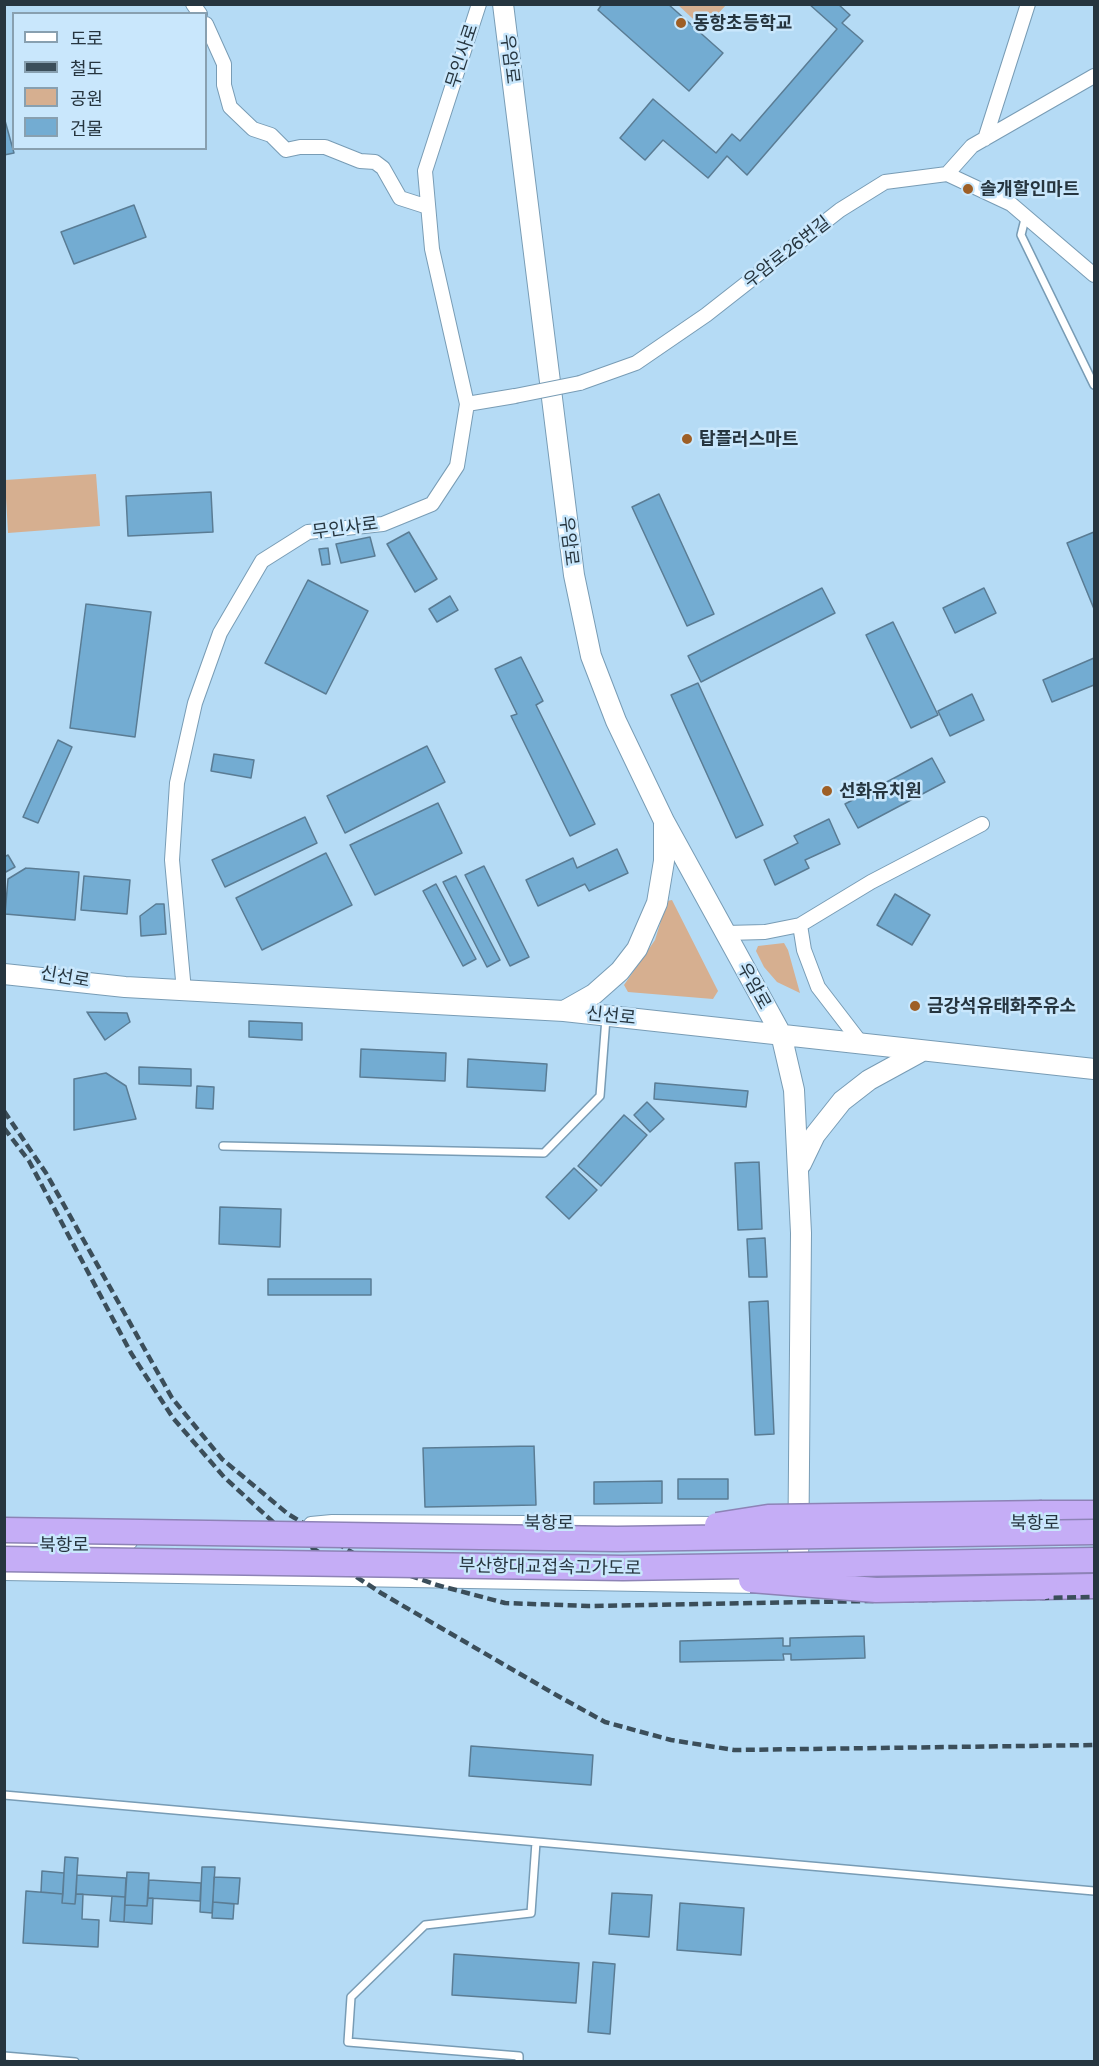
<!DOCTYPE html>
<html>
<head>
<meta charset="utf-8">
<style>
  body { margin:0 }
  #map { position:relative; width:1099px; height:2066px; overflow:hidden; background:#b5dbf5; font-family:"Golos Text","Noto Sans KR",sans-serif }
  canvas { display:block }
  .frame { position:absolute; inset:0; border:6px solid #26353f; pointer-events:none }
  .legend { position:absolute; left:12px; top:12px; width:195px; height:138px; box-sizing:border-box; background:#c9e7fc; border:2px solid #88a0b0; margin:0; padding:8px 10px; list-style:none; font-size:18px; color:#26353f }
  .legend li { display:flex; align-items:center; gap:12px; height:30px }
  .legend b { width:30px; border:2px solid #88a0b0 }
</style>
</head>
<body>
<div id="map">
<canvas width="1099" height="2066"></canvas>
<div class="frame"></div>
<ul class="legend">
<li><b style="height:8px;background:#fff"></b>도로</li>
<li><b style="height:8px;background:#3b4e5a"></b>철도</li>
<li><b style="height:16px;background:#d6af90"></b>공원</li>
<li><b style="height:16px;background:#73acd2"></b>건물</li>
</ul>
</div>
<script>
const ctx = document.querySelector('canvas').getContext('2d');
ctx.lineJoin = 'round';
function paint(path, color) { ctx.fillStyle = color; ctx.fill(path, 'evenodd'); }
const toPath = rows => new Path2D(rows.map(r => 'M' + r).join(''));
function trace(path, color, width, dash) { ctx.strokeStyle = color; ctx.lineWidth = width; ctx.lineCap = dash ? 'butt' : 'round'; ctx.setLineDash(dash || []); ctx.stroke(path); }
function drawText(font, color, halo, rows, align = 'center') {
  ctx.font = font + ' "Golos Text","Noto Sans KR",sans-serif'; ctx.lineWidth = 5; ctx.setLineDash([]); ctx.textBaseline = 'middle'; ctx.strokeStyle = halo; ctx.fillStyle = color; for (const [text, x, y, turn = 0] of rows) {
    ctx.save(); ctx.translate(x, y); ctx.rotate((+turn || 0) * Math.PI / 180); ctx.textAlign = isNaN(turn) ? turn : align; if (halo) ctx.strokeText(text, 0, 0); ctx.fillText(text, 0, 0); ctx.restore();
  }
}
paint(toPath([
  [678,5,726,5,704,29],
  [96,474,100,526,8,533,5,480],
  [672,900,718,991,713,999,628,992,624,985,655,940,667,901],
  [784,943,788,950,800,993,777,982,764,967,756,951,758,946]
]), '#d6af90');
const building = toPath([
  [602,4,668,4,723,53,689,91,598,10,602,4],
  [809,4,838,4,850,15,842,23,863,41,747,175,727,156,708,178,663,140,645,160,620,138,653,99,716,153,732,134,740,141,837,29,809,4],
  [4,117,14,153,4,155,4,117],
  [134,205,146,237,74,264,61,232,134,205],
  [211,492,213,532,128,536,126,496,211,492],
  [659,494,714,614,687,626,632,507,659,494],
  [409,532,437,579,415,592,387,544,409,532],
  [1094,532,1094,609,1067,543,1094,532],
  [370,537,375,556,341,563,336,544,370,537],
  [328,548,330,564,322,565,319,549,328,548],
  [308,580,368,611,326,694,265,663,308,580],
  [822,588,835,613,701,682,688,656,822,588],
  [984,588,996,613,955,633,943,608,984,588],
  [450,596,458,610,437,622,429,609,450,596],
  [86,604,151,612,135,737,70,728,86,604],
  [893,622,938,715,911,728,866,635,893,622],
  [521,657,543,701,536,705,595,824,570,836,511,716,517,714,495,669,521,657],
  [1094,658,1094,685,1052,702,1043,680,1094,658],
  [698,683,763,825,736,838,671,695,698,683],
  [972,694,984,720,950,736,938,711,972,694],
  [58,740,72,747,38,823,23,817,58,740],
  [427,746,445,782,345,833,327,796,427,746],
  [214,754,254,760,251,778,211,771,214,754],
  [932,758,945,782,858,828,845,804,932,758],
  [438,803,462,853,375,895,350,845,438,803],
  [305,817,317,843,225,887,212,860,305,817],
  [829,819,840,844,805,860,809,868,775,885,764,860,798,843,794,836,829,819],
  [617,849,628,873,589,891,585,884,538,906,526,880,573,858,577,868,617,849],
  [326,853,352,905,262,950,236,898,326,853],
  [8,855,15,867,4,873,4,857,8,855],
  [484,866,529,957,510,966,465,875,484,866],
  [26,868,79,872,75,920,5,914,8,879,26,868],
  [84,876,130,880,127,914,81,910,84,876],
  [456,876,500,960,487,967,443,882,456,876],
  [436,884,476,959,463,966,423,891,436,884],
  [895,894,930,915,912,945,877,925,895,894],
  [156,904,164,904,166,934,141,936,140,916,156,904],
  [87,1012,127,1013,130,1022,105,1040,87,1012],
  [249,1021,302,1023,302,1040,249,1037,249,1021],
  [361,1049,446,1053,445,1081,360,1077,361,1049],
  [468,1059,547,1064,545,1091,467,1087,468,1059],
  [139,1067,191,1069,191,1086,139,1084,139,1067],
  [106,1073,126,1086,136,1119,74,1130,74,1079,106,1073],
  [655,1083,748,1091,746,1107,654,1099,655,1083],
  [197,1086,214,1087,213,1109,196,1108,197,1086],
  [647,1102,664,1119,650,1132,634,1115,647,1102],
  [624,1115,647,1135,601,1186,578,1166,624,1115],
  [759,1162,762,1229,738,1230,735,1163,759,1162],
  [574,1168,597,1190,569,1219,546,1197,574,1168],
  [220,1207,281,1209,280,1247,219,1244,220,1207],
  [765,1238,767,1277,749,1277,747,1239,765,1238],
  [268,1279,371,1279,371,1295,268,1295,268,1279],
  [768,1301,774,1434,755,1435,749,1302,768,1301],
  [534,1446,536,1505,425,1507,423,1448,534,1446],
  [678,1479,728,1479,728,1499,678,1499,678,1479],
  [662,1481,662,1503,594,1504,594,1482,662,1481],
  [864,1636,865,1658,791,1660,791,1654,783,1654,784,1660,680,1662,680,1641,783,1638,783,1646,790,1646,790,1638,864,1636],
  [471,1746,593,1755,591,1785,469,1776,471,1746],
  [65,1857,78,1858,75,1904,62,1903,65,1857],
  [202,1867,215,1867,212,1913,200,1912,202,1867],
  [42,1871,64,1873,63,1894,41,1892,42,1871],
  [127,1872,149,1873,147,1906,125,1905,127,1872],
  [77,1875,126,1878,125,1897,76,1894,77,1875],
  [214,1877,240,1878,238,1904,213,1902,214,1877],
  [149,1880,201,1883,200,1901,148,1898,149,1880],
  [26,1891,63,1894,62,1903,75,1904,76,1894,83,1894,82,1919,99,1920,98,1947,23,1943,26,1891],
  [612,1893,652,1895,649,1937,609,1934,612,1893],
  [112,1896,125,1897,124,1922,110,1921,112,1896],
  [148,1898,153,1898,152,1924,124,1922,125,1905,147,1906,148,1898],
  [213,1902,234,1904,233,1919,212,1918,213,1902],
  [680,1903,744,1908,741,1955,677,1950,680,1903],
  [454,1954,579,1963,576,2003,452,1995,454,1954],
  [593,1962,615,1964,610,2034,588,2032,593,1962]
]);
paint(building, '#73acd2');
trace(building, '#5a7c94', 1.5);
const lane = toPath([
  [1026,215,1021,235,1094,385],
  [223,1146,544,1153,600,1096,606,1018],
  [4,1795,1094,1891],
  [4,2056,75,2062],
  [519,2062,519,2056,348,2042,351,1997,425,1925,531,1913,536,1842]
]);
const street = toPath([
  [193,4,200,14],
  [206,24,224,64,224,85,230,107,253,129,271,135,286,150,300,147,325,147,360,161,375,162,383,168,400,198,428,207],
  [985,139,1028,4],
  [947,174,1011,204,1094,275],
  [580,383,636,363,706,315,840,210,885,182,947,174,972,146,1094,76],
  [467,404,515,396],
  [800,925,804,950,818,987,861,1043],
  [726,933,765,932,800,925,871,882,982,824],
  [184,991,172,860,177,783,195,703,220,633,262,561,308,532,383,524,432,504,457,466,467,404,432,249,425,171,479,4],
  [311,1524,332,1522,723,1524],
  [4,1541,58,1549,130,1542],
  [4,1573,758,1586]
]);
const secondary = toPath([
  [503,4,574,575,591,656,616,721,664,821,781,1034,794,1090,801,1233,798,1580],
  [4,974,125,987,564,1011,1094,1069],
  [564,1011,594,994,620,971,637,949,657,903,664,861,664,824],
  [801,1164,815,1135,842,1101,869,1080,922,1051]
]);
const highway = toPath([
  [1042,1513,1094,1513],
  [1045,1587,1094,1586]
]);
trace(lane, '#789cb5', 10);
trace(street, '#789cb5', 16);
trace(secondary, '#789cb5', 22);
trace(highway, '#8d83b6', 27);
trace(lane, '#fff', 7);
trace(street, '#fff', 14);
trace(secondary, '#fff', 20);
trace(highway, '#c5adf6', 24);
trace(toPath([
  [4,1111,46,1173,172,1398,222,1459,288,1514,365,1560,437,1585,505,1603,588,1606,1094,1597],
  [4,1128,29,1161,131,1353,173,1418,224,1477,273,1522,381,1593,558,1696,605,1722,671,1740,734,1750,1094,1745]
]), '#3b4e5a', 4.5, [9, 4.5]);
const streetBridge = toPath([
  [515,396,580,383]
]);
const highwayBridge = toPath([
  [717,1525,768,1517,1042,1513],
  [4,1530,617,1539,1094,1532],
  [4,1559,623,1568,1094,1560],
  [751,1580,876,1590,1045,1587]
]);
trace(streetBridge, '#789cb5', 16, []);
trace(highwayBridge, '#8d83b6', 27, []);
trace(streetBridge, '#fff', 14);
trace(highwayBridge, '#c5adf6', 24);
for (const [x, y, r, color] of [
  [681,23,6,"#9e5f26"],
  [968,189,6,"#9e5f26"],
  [687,439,6,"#9e5f26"],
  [827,791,6,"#9e5f26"],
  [915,1006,6,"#9e5f26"]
]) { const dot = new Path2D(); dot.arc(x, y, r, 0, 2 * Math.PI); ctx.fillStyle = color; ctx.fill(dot); trace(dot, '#c9e7fc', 2); }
drawText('bold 18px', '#26353f', '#c9e7fc', [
  ["동항초등학교",693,23],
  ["솔개할인마트",980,189],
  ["탑플러스마트",699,439],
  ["선화유치원",839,791],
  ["금강석유태화주유소",927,1006]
], 'left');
drawText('18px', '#26353f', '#c9e7fc', [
  ["무인사로",462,56,-72],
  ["우암로",510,59,83],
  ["우암로26번길",787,252,-38],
  ["무인사로",345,528,-8],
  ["우암로",569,541,83],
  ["신선로",65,977,10],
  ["우암로",754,986,61],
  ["신선로",611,1016,6],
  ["북항로",549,1523],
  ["북항로",1035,1523],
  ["북항로",64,1545],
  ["부산항대교접속고가도로",550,1567,1]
]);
</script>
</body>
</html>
